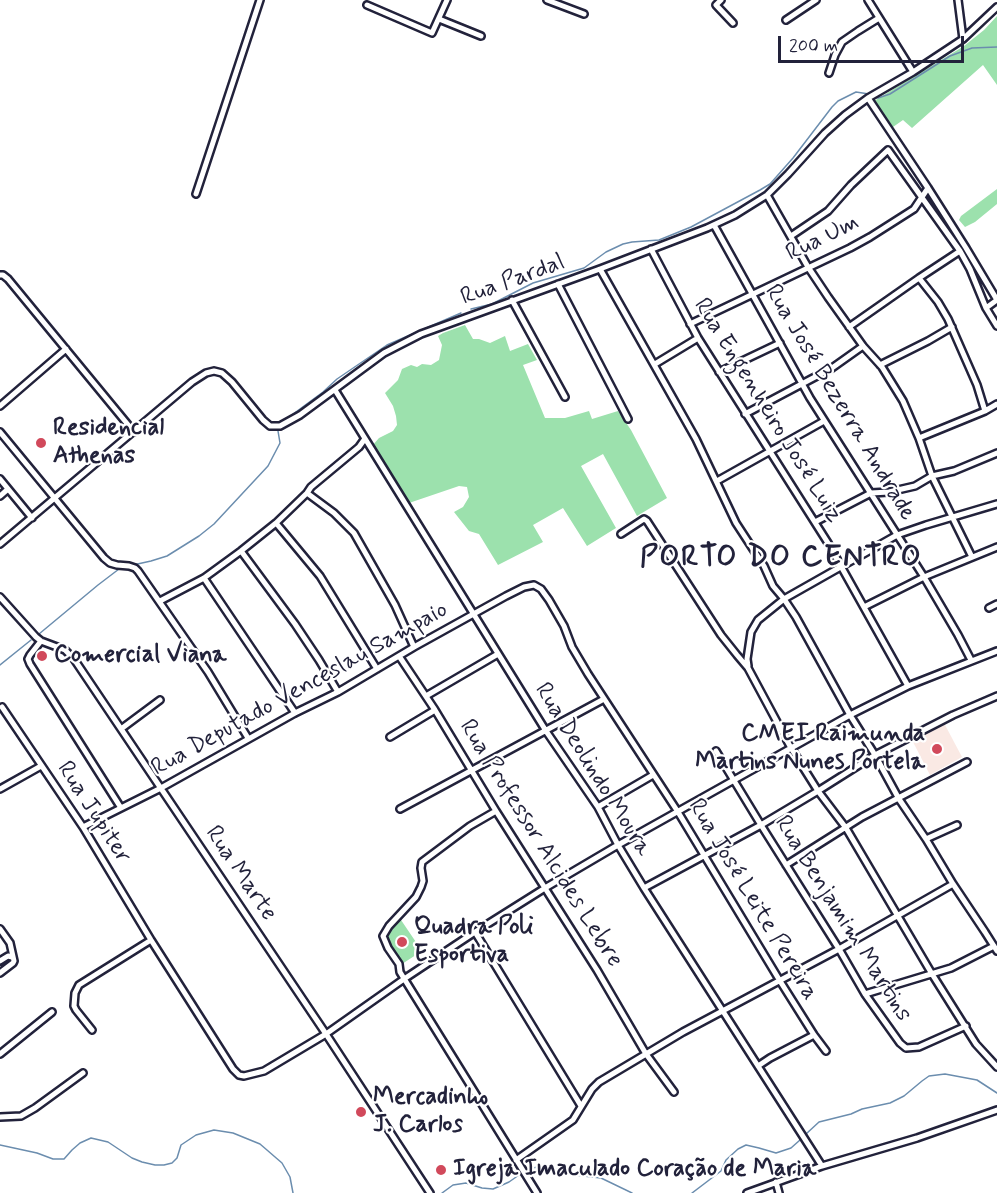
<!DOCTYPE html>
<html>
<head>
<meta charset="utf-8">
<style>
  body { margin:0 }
  #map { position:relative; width:997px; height:1193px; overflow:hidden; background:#fff; font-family:Mynerve,sans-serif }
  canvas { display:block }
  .scale { position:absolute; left:778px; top:36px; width:186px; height:27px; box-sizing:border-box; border:3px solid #22223b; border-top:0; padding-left:8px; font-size:18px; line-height:21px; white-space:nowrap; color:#22223b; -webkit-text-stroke:4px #fff; paint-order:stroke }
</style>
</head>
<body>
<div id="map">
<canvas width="997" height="1193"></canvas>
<div class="scale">200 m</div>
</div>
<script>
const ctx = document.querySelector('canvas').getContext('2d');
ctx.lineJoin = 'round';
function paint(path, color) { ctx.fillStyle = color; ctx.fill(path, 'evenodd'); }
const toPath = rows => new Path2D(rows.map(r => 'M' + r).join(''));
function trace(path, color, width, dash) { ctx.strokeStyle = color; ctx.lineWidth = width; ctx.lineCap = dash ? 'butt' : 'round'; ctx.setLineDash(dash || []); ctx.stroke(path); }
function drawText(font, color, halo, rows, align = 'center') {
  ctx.font = font + ' Mynerve,sans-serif'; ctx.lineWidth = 4.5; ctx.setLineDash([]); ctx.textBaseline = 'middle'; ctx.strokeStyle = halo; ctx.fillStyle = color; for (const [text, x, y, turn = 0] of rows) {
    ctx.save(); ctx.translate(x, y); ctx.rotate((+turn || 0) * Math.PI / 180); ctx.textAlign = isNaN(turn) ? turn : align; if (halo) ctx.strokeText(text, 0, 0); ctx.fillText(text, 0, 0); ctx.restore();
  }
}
paint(toPath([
  [944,723,962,757,930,775,912,740]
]), '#fae9e4');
paint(toPath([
  [997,16,997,85,983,65,912,128,903,120,893,127,874,101,964,46,984,30],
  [997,189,997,204,975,222,965,227,959,220,961,216],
  [465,325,473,339,479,339,490,343,505,336,510,351,528,344,537,360,523,365,545,418,565,418,589,411,592,419,618,411,631,430,667,498,637,516,603,454,581,466,616,528,587,546,563,508,533,525,543,542,498,565,479,534,469,531,454,512,463,507,469,497,467,487,459,486,409,503,372,446,379,438,393,431,397,425,396,416,393,406,385,393,398,380,402,369,411,365,417,367,422,364,431,365,439,360,442,345,438,336,443,333],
  [401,920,422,951,402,964,381,933]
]), '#9ce1ad');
trace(toPath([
  [874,96,878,98,890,94,950,56,972,48,997,47],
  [471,309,492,304,533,283,584,268,606,252,623,244,632,242,659,240,691,227,760,190,770,184,793,158,832,107,838,101,856,92,869,94],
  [276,424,289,417,323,392,337,379,387,345,461,313],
  [133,565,151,561,167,556,199,536,214,524,268,466,280,443,278,431],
  [39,634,98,585,119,569,123,568],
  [0,665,31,640],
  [806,1134,819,1122,851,1114,862,1109,890,1103,904,1096,922,1081,929,1076,945,1074,977,1080,997,1093],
  [0,1145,37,1153,53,1159,64,1159,72,1150,80,1143,91,1138,108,1142,132,1158,142,1162,155,1165,164,1165,172,1163,177,1158,181,1145,196,1135,214,1130,233,1133,260,1144,282,1163,290,1177,293,1193],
  [528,1169,547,1165,566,1174,601,1178,632,1193],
  [442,1193,453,1185,466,1183,482,1188,493,1189,509,1182,519,1175],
  [692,1193,721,1171,726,1160,738,1149,746,1145,759,1148,776,1153,791,1148,800,1140]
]), '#6b8dae', 1.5);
const street = toPath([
  [547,0,584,14],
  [721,0,716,5,733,23],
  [868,0,913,72],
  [958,0,963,39],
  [367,5,432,33,447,0],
  [439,19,481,36],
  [786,20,816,0],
  [829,73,835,55,842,42,858,31,879,18],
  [868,98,928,188,966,248,997,300,986,308],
  [196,194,260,0],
  [767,195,808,267,828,297,863,346,882,367,903,401,919,438,932,476,972,557],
  [714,225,810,398,924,577,958,635,971,660],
  [791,236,828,211,851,185,888,150,960,251,970,269,986,308,997,326],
  [651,249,698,338,828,543,908,686],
  [600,269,696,439,736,523,764,566,773,586,784,599,796,617,850,715,875,755,899,799,926,839,953,884,985,932,997,951],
  [0,275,3,275,8,279,134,432],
  [919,278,938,302,948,319,977,385,985,411],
  [558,284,628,419],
  [512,300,565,397],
  [690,324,850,248,870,237,914,209,928,188],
  [849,327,919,278,960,251],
  [655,364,698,338],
  [880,365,928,341,952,327],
  [719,372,780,343],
  [335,390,546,731,598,807,618,845,644,888,822,1166],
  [0,406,66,349],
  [745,414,832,368,863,346],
  [0,432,104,558,110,563,117,565,129,566,135,568,138,571,208,672,248,738],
  [919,438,985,411,997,404],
  [0,479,32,518],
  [717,481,824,421],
  [307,493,334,513,354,533,395,605,414,647],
  [0,496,8,489],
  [815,522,871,493,889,492,915,486,932,476,954,471,997,453],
  [276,523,320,576,377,669],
  [621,534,644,519,647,521,721,635,737,655,748,668,791,748,818,791,846,828,932,974,976,1044,997,1067],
  [0,544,192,382,206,373,214,371,222,373,232,382,263,420,270,426,280,426,300,415,384,353,421,334,600,269,707,228,735,215,767,195,788,174,825,133,845,115,868,98,913,72,963,39,997,7],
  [241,551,295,624,319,660,338,692],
  [204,578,295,713],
  [0,597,36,637,41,641,65,650,74,659,326,1034,430,1193],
  [160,601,204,578,241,551,276,523,307,493,311,487,359,447,364,440],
  [864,607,924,577,997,547],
  [989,608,997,604],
  [41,641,30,655,28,659,30,664,121,808],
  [399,656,435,710,496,811,597,970,646,1054,674,1092],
  [748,666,747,659,751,632,758,620,784,599,897,535,926,525,997,504],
  [426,696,498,654],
  [2,707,83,827,151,940,233,1069,239,1075,244,1076,264,1071,326,1034,404,979,475,932,545,888,618,845,850,715,908,686,997,651],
  [121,729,160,700],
  [390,737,435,710],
  [716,751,761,825,839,949,865,994,900,1043,906,1048,919,1047,966,1026],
  [0,789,41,766],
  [598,807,653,775],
  [400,809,604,699],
  [496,811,470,826,422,862,421,868,423,881,421,887,416,897,389,926,383,936,388,948,399,964,400,972,537,1193],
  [83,827,161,788,295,713,338,692,414,647,506,596,524,587,534,585,541,589,549,600,564,626,572,647,588,674,678,812,780,981,814,1035,826,1051],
  [926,839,957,825],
  [786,865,862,817,967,762],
  [644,888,761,825,818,791,875,755,953,715,997,696],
  [0,929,10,943,14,961,13,963,0,973],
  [475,932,581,1106],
  [0,961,8,956,12,957],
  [865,994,951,968,994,946],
  [92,1030,76,1010,74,1006,75,993,79,985,151,940],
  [0,1054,52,1012],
  [758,1066,770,1058,814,1035],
  [0,1117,21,1116,35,1108,83,1073],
  [516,1160,573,1120,592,1089,599,1082,683,1032,839,949,953,884],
  [776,1182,779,1193],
  [747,1193,822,1166,917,1138,997,1110]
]);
trace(street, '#22223b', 10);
trace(street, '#fff', 5);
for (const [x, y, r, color] of [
  [41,443,6,"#d1495b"],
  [42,656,6,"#d1495b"],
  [937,749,6,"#d1495b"],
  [402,942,6,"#d1495b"],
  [361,1112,6,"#d1495b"],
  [441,1170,6,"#d1495b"]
]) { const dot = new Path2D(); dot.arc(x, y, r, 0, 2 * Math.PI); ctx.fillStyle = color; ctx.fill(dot); trace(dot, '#fff', 2); }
drawText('24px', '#22223b', '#fff', [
  ["Rua Um",823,239,-26],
  ["Rua Pardal",513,281,-20],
  ["Rua José Bezerra Andrade",839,403,59],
  ["Rua Engenheiro José Luiz",767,411,58],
  ["Rua Deputado Venceslau Sampaio",300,690,-29],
  ["Rua Deolindo Moura",592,770,58],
  ["Rua Jupiter",93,813,57],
  ["Rua Professor Alcides Lebre",540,844,58],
  ["Rua Marte",240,874,56],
  ["Rua José Leite Pereira",752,900,59],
  ["Rua Benjamim Martins",842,919,58]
]);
drawText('bold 24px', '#22223b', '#fff', [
  ["Residencial",53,429],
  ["Athenas",53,457],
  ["Comercial Viana",54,656],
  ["CMEI Raimunda",925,735,"right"],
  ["Martins Nunes Portela",925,763,"right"],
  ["Quadra Poli",414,928],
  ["Esportiva",414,956],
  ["Mercadinho",373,1098],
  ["J. Carlos",373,1126],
  ["Igreja Imaculado Coração de Maria",453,1170]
], 'left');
ctx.letterSpacing = '1.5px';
drawText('bold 30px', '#22223b', '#fff', [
  ["PORTO DO CENTRO",781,559]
]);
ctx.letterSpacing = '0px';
</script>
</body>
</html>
